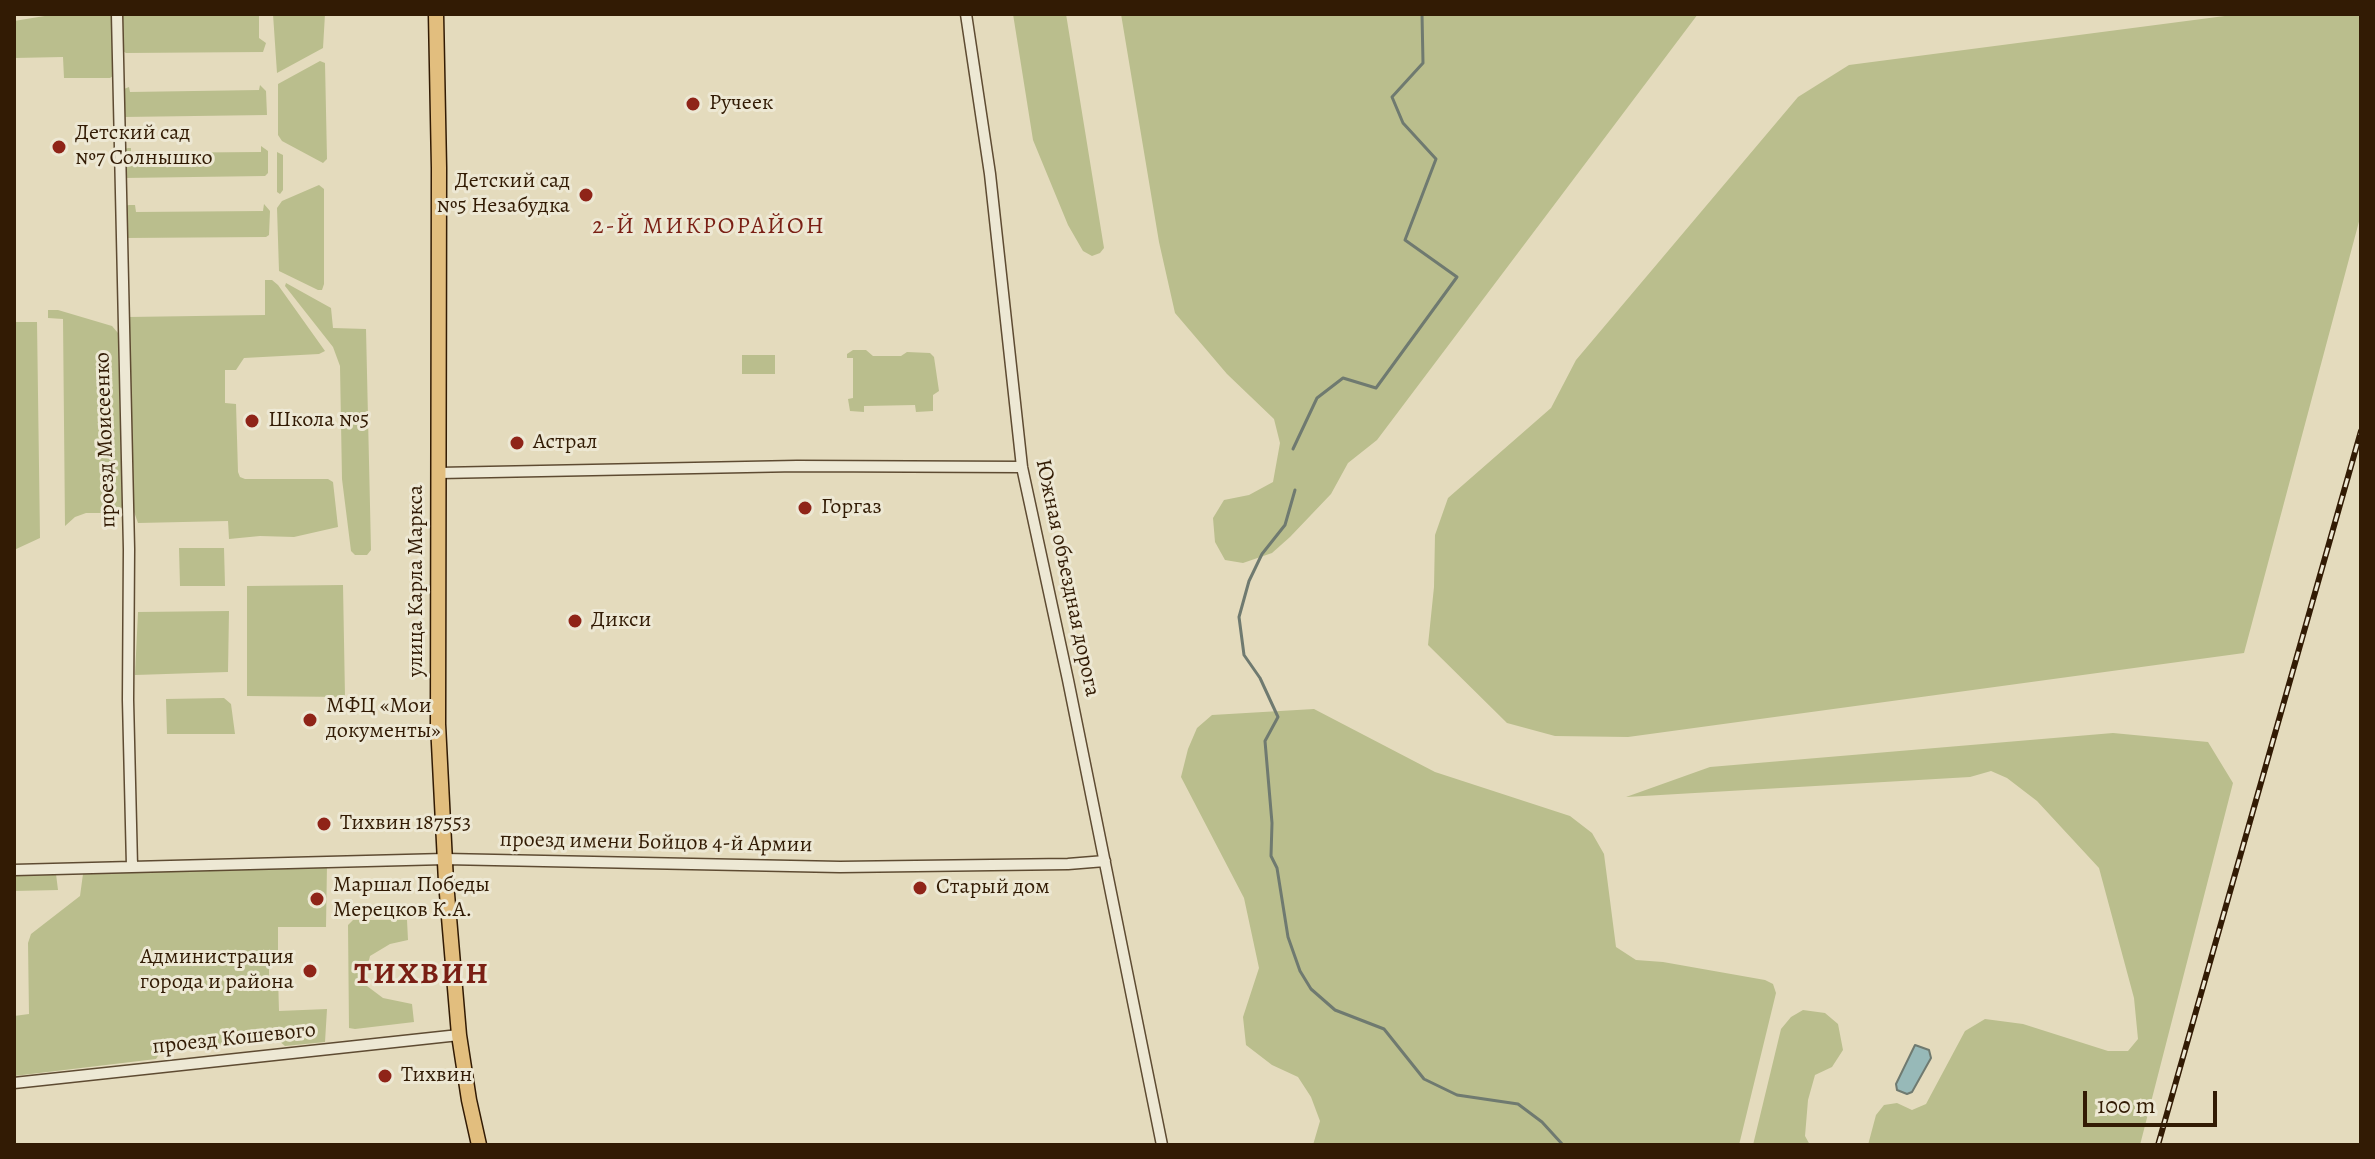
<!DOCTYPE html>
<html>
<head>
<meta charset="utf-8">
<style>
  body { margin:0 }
  #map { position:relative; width:2375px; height:1159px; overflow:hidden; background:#e4dbbd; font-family:Alegreya,serif }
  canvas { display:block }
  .frame { position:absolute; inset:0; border:16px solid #321b04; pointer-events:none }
  .scale { position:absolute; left:2083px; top:1091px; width:134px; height:36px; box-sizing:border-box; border:4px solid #321b04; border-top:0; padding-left:10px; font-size:24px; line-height:28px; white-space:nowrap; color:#321b04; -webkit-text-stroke:6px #ede8d4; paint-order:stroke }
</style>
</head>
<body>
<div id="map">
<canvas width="2375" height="1159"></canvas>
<div class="frame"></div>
<div class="scale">100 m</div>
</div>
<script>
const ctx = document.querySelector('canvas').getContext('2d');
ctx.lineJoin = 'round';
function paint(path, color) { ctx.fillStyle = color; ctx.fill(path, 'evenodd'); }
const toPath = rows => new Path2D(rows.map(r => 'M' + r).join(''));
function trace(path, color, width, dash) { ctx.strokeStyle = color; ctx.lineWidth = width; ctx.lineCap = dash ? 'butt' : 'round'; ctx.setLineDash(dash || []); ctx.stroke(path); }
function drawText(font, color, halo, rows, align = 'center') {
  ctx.font = font + ' Alegreya,serif'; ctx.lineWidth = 6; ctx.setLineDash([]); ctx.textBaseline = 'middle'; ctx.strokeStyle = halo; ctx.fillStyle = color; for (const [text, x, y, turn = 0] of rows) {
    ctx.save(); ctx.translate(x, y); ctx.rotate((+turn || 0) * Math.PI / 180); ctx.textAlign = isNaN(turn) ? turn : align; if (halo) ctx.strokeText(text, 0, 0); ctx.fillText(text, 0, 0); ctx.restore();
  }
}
paint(toPath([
  [57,14,113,14,113,76,110,78,64,78,63,57,14,58,14,21],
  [120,14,259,14,259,38,266,43,263,52,126,53,121,50],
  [273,14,325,14,323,48,277,73],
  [1013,14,1066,14,1104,248,1100,253,1092,256,1083,251,1068,225,1033,140],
  [1121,14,1698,14,1377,440,1348,463,1331,494,1290,537,1272,553,1243,563,1225,560,1215,542,1213,518,1224,500,1249,495,1273,482,1280,443,1274,419,1227,374,1175,313,1159,242],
  [2240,14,2361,14,2361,214,2244,653,1628,737,1555,736,1507,723,1428,645,1434,587,1435,535,1448,498,1551,408,1576,360,1798,97,1849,65],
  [320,61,325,63,327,159,323,163,282,141,278,135,278,84],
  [260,85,266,91,267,115,123,117,124,89,129,87,130,92,259,90],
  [261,146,268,151,268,173,265,176,123,178,125,149,128,148,131,148,131,153,261,152],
  [277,152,283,155,283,190,280,194,277,192],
  [319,185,324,189,324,284,322,290,318,290,279,271,277,208,282,201],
  [264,204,270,211,269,235,266,237,124,238,125,206,129,205,135,205,136,212,263,211],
  [265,280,272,280,278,285,325,351,319,354,244,358,236,370,225,370,225,403,236,404,238,472,240,477,245,479,328,479,333,482,338,527,294,537,260,536,229,539,228,521,138,523,133,509,128,317,265,315],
  [286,283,331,308,333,328,366,329,371,550,367,555,355,555,351,551,342,479,340,366,333,347,285,286],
  [48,310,58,310,112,326,118,333,122,506,120,511,116,513,86,513,75,517,65,526,63,319,48,318],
  [14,322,37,322,40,538,14,550],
  [853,350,866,350,873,356,901,356,907,352,930,353,934,357,939,391,933,395,933,411,916,412,915,405,864,406,864,412,850,411,848,399,853,398,853,358,847,358,847,354],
  [742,355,775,355,775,374,742,374],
  [179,548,224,548,225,586,180,586],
  [343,585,345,697,247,696,247,586],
  [229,611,228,672,135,675,138,612],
  [224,698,231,704,235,734,167,734,166,699],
  [1314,709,1435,772,1570,816,1592,833,1604,854,1616,947,1636,960,1663,962,1765,980,1773,984,1776,993,1739,1145,1313,1145,1320,1121,1311,1097,1298,1077,1272,1065,1246,1045,1243,1017,1259,968,1244,898,1181,777,1188,749,1197,728,1212,715],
  [2113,733,2208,742,2233,783,2140,1145,1868,1145,1876,1115,1884,1105,1897,1103,1912,1110,1926,1104,1965,1031,1985,1019,2023,1024,2108,1051,2128,1051,2138,1039,2134,998,2099,868,2037,801,2007,778,1991,771,1970,777,1626,797,1710,767],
  [327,865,326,927,278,927,278,950,269,952,269,977,278,977,279,1011,327,1009,325,1042,285,1046,278,1040,161,1051,156,1059,14,1076,14,1016,29,1014,28,943,31,934,80,896,83,874],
  [14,874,56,874,58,890,14,891],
  [353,920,407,920,408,940,390,944,370,956,365,976,367,986,383,998,412,1004,414,1022,355,1029,349,1028,348,925],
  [1803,1010,1825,1013,1838,1024,1843,1050,1832,1067,1815,1075,1808,1100,1805,1136,1810,1145,1753,1145,1781,1029,1791,1017]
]), '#babe8d');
const water = toPath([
  [1915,1045,1929,1050,1931,1058,1912,1092,1907,1094,1897,1090,1896,1084,1915,1045]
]);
paint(water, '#97b9b8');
trace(water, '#6f7a70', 2);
trace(toPath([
  [1293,449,1317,398,1343,378,1376,388,1457,277,1405,240,1436,159,1403,123,1392,97,1423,63,1422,14],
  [1295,490,1285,525,1262,554,1249,581,1239,617,1244,655,1260,678,1278,717,1265,741,1272,823,1271,856,1277,868,1288,937,1300,971,1311,989,1335,1010,1384,1029,1424,1079,1457,1095,1518,1104,1542,1122,1563,1145]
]), '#6f7a70', 3);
const minor = toPath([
  [117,14,129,549,128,700,132,866],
  [966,14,990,174,1022,467,1068,680,1162,1145],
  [439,473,797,466,1022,467],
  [14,870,445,859,840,867,1068,864,1105,861],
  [14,1083,459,1035]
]);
const major = toPath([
  [436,14,439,168,438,724,446,882,459,1035,469,1100,479,1145]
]);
trace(minor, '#5e4b32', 13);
trace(major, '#321b04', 17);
trace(minor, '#ede8d4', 10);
trace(major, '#e2be7e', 14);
const rail = toPath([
  [2158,1145,2361,431]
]);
trace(rail, '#321b04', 6);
trace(rail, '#ede8d4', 3, [9]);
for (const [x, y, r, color] of [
  [693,104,8,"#8f2418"],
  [59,147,8,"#8f2418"],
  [586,195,8,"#8f2418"],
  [252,421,8,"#8f2418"],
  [517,443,8,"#8f2418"],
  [805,508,8,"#8f2418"],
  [575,621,8,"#8f2418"],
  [310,720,8,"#8f2418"],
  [324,824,8,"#8f2418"],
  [920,888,8,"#8f2418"],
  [317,899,8,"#8f2418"],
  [310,971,8,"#8f2418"],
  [385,1076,8,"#8f2418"]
]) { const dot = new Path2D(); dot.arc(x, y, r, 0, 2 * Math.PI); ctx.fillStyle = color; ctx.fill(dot); trace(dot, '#ede8d4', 3); }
drawText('22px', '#321b04', '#ede8d4', [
  ["Ручеек",709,104],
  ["Детский сад",75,134],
  ["№7 Солнышко",75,159],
  ["Детский сад",570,182,"right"],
  ["№5 Незабудка",570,207,"right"],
  ["Школа №5",268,421],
  ["Астрал",533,443],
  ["Горгаз",821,508],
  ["Дикси",591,621],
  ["МФЦ «Мои",326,707],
  ["документы»",326,732],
  ["Тихвин 187553",340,824],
  ["Маршал Победы",333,886],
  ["Мерецков К.А.",333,911],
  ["Старый дом",936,888],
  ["Администрация",294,958,"right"],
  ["города и района",294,983,"right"],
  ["Тихвин",401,1076]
], 'left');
drawText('22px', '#321b04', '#ede8d4', [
  ["проезд Моисеенко",106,440,-92],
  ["Южная объездная дорога",1067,578,78],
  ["улица Карла Маркса",417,581,-90],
  ["проезд имени Бойцов 4-й Армии",656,843,1],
  ["проезд Кошевого",234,1039,-6]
]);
ctx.letterSpacing = '2px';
drawText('24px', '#7a1f14', '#ede8d4', [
  ["2-Й МИКРОРАЙОН",709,227]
]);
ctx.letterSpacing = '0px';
ctx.letterSpacing = '2px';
drawText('bold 30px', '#7a1f14', '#ede8d4', [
  ["ТИХВИН",422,976]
]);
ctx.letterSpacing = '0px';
</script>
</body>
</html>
